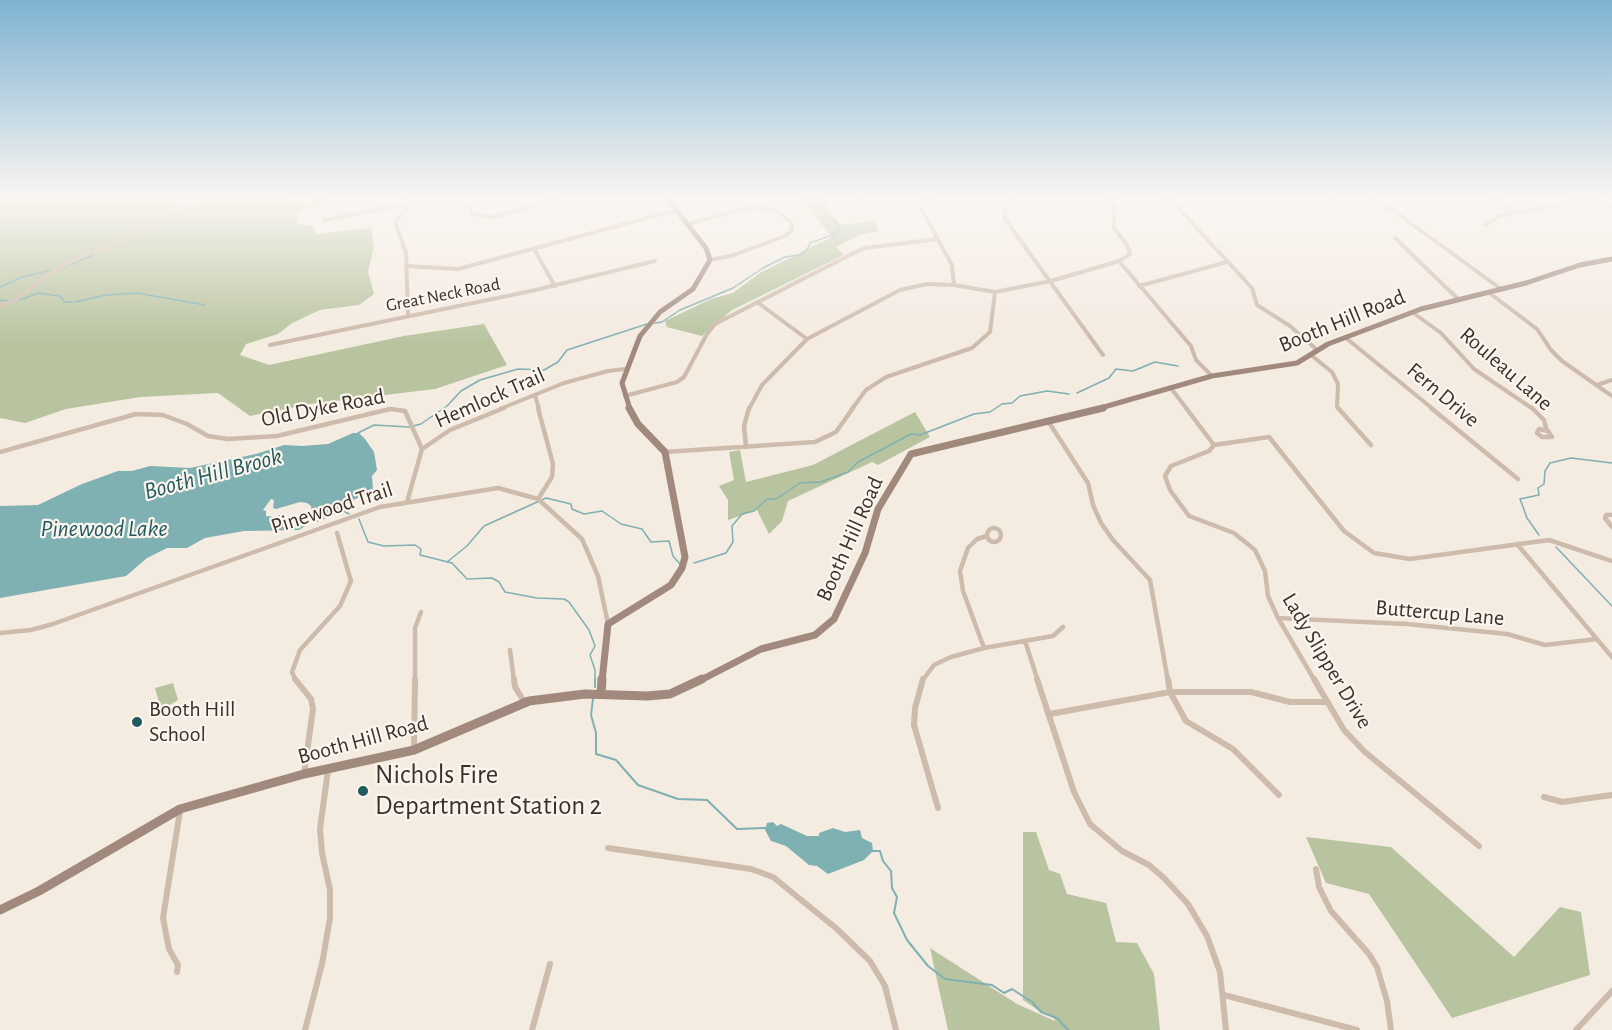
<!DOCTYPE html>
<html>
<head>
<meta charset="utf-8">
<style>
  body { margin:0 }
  canvas { display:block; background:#f4ebe1 }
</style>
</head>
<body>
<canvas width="1612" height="1030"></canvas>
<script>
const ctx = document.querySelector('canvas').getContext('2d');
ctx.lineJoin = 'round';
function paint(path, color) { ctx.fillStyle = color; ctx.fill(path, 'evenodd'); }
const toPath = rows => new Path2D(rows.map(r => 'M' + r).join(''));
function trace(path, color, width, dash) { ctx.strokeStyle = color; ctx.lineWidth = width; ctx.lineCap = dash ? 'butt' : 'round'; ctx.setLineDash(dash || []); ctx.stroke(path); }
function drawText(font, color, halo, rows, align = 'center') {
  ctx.font = font + ' "Alegreya Sans",sans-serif'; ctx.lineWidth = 4.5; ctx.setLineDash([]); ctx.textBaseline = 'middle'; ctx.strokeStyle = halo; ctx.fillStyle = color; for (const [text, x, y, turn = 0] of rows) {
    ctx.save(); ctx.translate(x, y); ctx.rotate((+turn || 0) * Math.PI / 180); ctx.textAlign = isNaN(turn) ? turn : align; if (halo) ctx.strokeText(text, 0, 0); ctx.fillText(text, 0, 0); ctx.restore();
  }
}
paint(toPath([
  [0,198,291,198,290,200,295,203,324,199,325,207,309,208,299,212,296,220,299,225,312,225,316,234,371,228,374,247,368,272,374,294,359,305,320,310,292,323,278,334,246,344,240,355,269,365,404,336,484,324,507,365,435,389,310,404,250,416,218,393,140,397,66,409,25,423,0,418],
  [800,198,829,198,827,205,840,225,874,221,879,231,859,235,836,247,844,255,732,310,702,336,667,327,665,321,711,299,733,293,760,273,832,237],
  [915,412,930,437,878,465,872,462,788,501,782,521,769,534,757,510,728,520,728,500,719,486,734,480,729,452,740,450,746,482,813,465],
  [173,683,178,700,161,710,155,688],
  [1023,832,1036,832,1049,870,1060,874,1067,894,1106,903,1116,942,1137,943,1154,974,1160,1030,948,1030,930,948,1017,1004,1055,1021,1054,1018,1044,1014,1023,1000],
  [1306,837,1391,847,1514,957,1560,907,1581,912,1590,975,1452,1018,1369,894,1326,883]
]), '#b8c4a0');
paint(toPath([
  [353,433,359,433,365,439,374,452,377,470,372,476,373,490,370,492,349,502,339,513,317,522,313,518,311,506,307,503,300,502,276,509,273,508,274,500,271,499,263,510,266,511,266,516,274,517,283,514,288,520,304,521,305,526,299,530,244,531,205,538,187,548,167,548,147,558,126,576,0,598,0,506,38,505,82,484,118,471,132,471,150,466,190,468,256,454,284,445,302,446,328,444],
  [773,822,777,826,781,824,807,836,819,836,819,833,833,828,845,832,860,830,862,838,872,843,873,851,864,860,828,874,817,866,809,865,786,846,771,841,765,830,767,823]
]), '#7fb0b2');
trace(toPath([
  [0,202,15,198],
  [61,269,93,255],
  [0,287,22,277,51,270],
  [0,300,8,301],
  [20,300,38,293,60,296,65,302,72,302],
  [75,302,106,295,137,293,205,305],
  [655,323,662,322,680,310,733,288,763,268,785,257,799,255,807,250,810,243,835,234,839,227,823,211,823,198],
  [1077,393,1109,378,1116,369,1133,371,1155,362,1178,366],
  [358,433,374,425,409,427,421,424,447,406,461,391,480,380,518,369,544,370,558,362,567,350,647,324],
  [342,510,349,514],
  [359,519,368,542,384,546,415,545,421,549,420,555,452,563,467,579,492,578,499,582,505,592,537,598,564,599,569,602,589,630,595,646,590,655,595,670,595,681],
  [1539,535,1527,518,1520,499,1539,495,1538,488,1544,484,1545,471,1550,463,1571,458,1612,463],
  [1556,547,1612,606],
  [447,562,467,546,484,526,546,498,571,504,572,509,584,514,602,511,621,524,642,529,651,542,669,541,673,556,680,564],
  [694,563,726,553,733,542,732,526,742,514,754,511,767,499,776,499,800,483,821,482,848,472,858,462,911,434,920,435,974,414,990,412,1002,404,1012,403,1020,396,1047,391,1069,394]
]), '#7fb0b2', 1.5);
trace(toPath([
  [595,679,595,687],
  [593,699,591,715,596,733,596,754,616,760,638,785,678,799,707,800,737,829,765,828],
  [872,851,880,851,883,861,891,871,892,888,897,897,894,913,907,940,928,966,945,979,992,985,1004,993,1012,989,1032,1002,1041,1012,1057,1018,1068,1030]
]), '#7fb0b2', 2);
trace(toPath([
  [408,198,406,209,395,222,406,253,408,316],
  [467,198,472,214,492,217,563,198],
  [934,198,924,200,919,205,952,265,954,285],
  [1017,198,1005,211,1005,219,1103,355],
  [1169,198,1252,288,1257,305,1290,326,1317,350],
  [1370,198,1394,211,1501,289],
  [1495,198,1518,213],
  [1597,198,1612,207],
  [1330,200,1340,198],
  [853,203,869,198],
  [324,220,407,204],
  [687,224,752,207,776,210,791,222,792,230,785,236,734,255,710,260],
  [1486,225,1499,216,1596,198],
  [1395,238,1458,299],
  [534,249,555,286],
  [1119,261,1191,346,1196,360,1212,376],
  [406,266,458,269,677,210],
  [1139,286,1227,262],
  [1488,292,1537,329,1551,350,1562,361,1612,396],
  [757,302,807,339],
  [0,306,15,300,57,269,131,234,198,198],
  [1412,312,1441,333,1474,369,1533,409],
  [1346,338,1433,409],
  [270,345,531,291,655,261],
  [1311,355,1332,372,1338,384,1337,407,1339,409],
  [1597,385,1612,380],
  [1170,387,1187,409],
  [535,395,539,409],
  [625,396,677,382,684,377,707,334,715,324,852,254,865,248,937,239],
  [389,409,392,409],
  [500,409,564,383,608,371,625,369],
  [749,409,762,385,807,339,900,290,927,284,954,285,995,292,1051,281,1119,261,1130,254,1127,245,1114,228,1114,200,1111,198],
  [852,409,866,390,886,377,972,348,990,332,995,292]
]), '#cdbbac', 4);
trace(toPath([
  [1186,408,1214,445,1269,437,1344,531,1374,553,1410,559,1549,540,1612,561],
  [1338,408,1371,445],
  [1431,408,1518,479],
  [1532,408,1544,420,1547,431],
  [1048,421,1088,483,1093,505,1101,523,1113,540,1150,580,1168,681],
  [1539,429,1548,431,1552,437,1542,437,1537,433,1539,429],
  [1214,445,1209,451,1171,466,1165,476,1170,490,1189,516,1234,533,1255,550,1265,571,1268,596,1278,618,1315,681],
  [746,447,744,426,749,408],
  [0,452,136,414,163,415,187,424,208,436,228,439,277,436,390,409,405,411,422,449],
  [665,452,815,442,836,432,853,408],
  [538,499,552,477,553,464,538,408],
  [407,502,422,449,450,430,504,408],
  [1612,515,1606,515,1605,518,1612,527],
  '987 535a7 7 0 1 1 14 0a7 7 0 1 1-14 0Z',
  [1517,544,1612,657],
  [1278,618,1407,624,1507,634,1545,645,1597,639],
  [0,633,31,630,53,624,380,507,498,488,538,499,582,539,598,576,608,624],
  [1025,641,1038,681],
  [984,648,963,591,960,571,968,548,977,539,987,536],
  [510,650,514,681],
  [296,681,292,672,300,650,340,606,351,581,337,533],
  [415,681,415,628,421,612],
  [922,681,934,665,951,657,984,648,1053,636,1063,627]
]), '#cdbbac', 4.5);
trace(toPath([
  [295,679,311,699,313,709,304,774],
  [514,679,515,687,525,703],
  [923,679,915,708,914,725,938,808],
  [1037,679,1074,792,1090,824,1122,851,1149,865,1165,879,1188,904,1207,936,1220,972,1226,1030],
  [1168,679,1170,692,1186,721,1233,749,1279,795],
  [1314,679,1344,730,1365,752,1479,846],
  [1050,714,1170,692,1251,692,1290,702,1327,702],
  [414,750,415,679],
  [1544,797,1562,802,1612,795],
  [608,848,751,869,773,877,837,929,870,961,885,986,896,1030],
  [1316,869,1319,887,1331,911,1369,954,1377,967,1387,1001,1391,1030],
  [177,972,178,965,169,949,163,918,180,811],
  [1224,995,1357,1030],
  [305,1030,322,964,330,918,330,890,322,853,320,829,328,770],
  [532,1030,550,964],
  [1576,1030,1612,991]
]), '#cdbbac', 6);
trace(toPath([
  [630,409,622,383,640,336,660,312,693,289,710,260,706,248,667,198],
  [1097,409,1212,376,1297,363,1328,344,1421,309,1526,283,1580,265,1612,259]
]), '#a18a7d', 5);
trace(toPath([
  [602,681,608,624,671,585,682,568,685,557,665,452,638,424,629,408],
  [699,681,761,649,815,635,834,619,865,553,878,509,911,454,1103,408]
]), '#a18a7d', 7);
trace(toPath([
  [601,694,602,679],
  [0,910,39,891,180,809,304,774,414,750,529,701,585,694,647,696,670,694,702,679]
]), '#a18a7d', 9);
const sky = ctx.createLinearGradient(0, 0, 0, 342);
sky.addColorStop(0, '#7eb2d2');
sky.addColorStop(0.58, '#faf6f2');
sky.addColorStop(1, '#faf6f200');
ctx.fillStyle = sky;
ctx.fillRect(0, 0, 1612, 342);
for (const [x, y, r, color] of [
  [137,722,6,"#1f5a5e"],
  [363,791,6,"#1f5a5e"]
]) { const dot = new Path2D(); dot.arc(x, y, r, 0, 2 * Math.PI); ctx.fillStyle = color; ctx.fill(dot); trace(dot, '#fbf5ee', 2); }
drawText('18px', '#3b302b', '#fbf5ee', [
  ["Great Neck Road",443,295,-11]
]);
drawText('22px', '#3b302b', '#fbf5ee', [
  ["Booth Hill Road",1342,321,-22],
  ["Rouleau Lane",1506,369,41],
  ["Fern Drive",1443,395,40],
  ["Hemlock Trail",490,398,-24],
  ["Old Dyke Road",323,408,-11],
  ["Pinewood Trail",332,508,-18],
  ["Booth Hill Road",850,539,-66],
  ["Buttercup Lane",1440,613,5],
  ["Lady Slipper Drive",1327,661,59],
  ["Booth Hill Road",363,740,-15]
]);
drawText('22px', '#3b302b', '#fbf5ee', [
  ["Booth Hill",149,709],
  ["School",149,734]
], 'left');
drawText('italic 24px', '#1f5a5e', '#fbf5ee', [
  ["Booth Hill Brook",213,474,-15],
  ["Pinewood Lake",104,529]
]);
drawText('27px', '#3b302b', '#fbf5ee', [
  ["Nichols Fire",375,775],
  ["Department Station 2",375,806]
], 'left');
</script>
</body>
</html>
